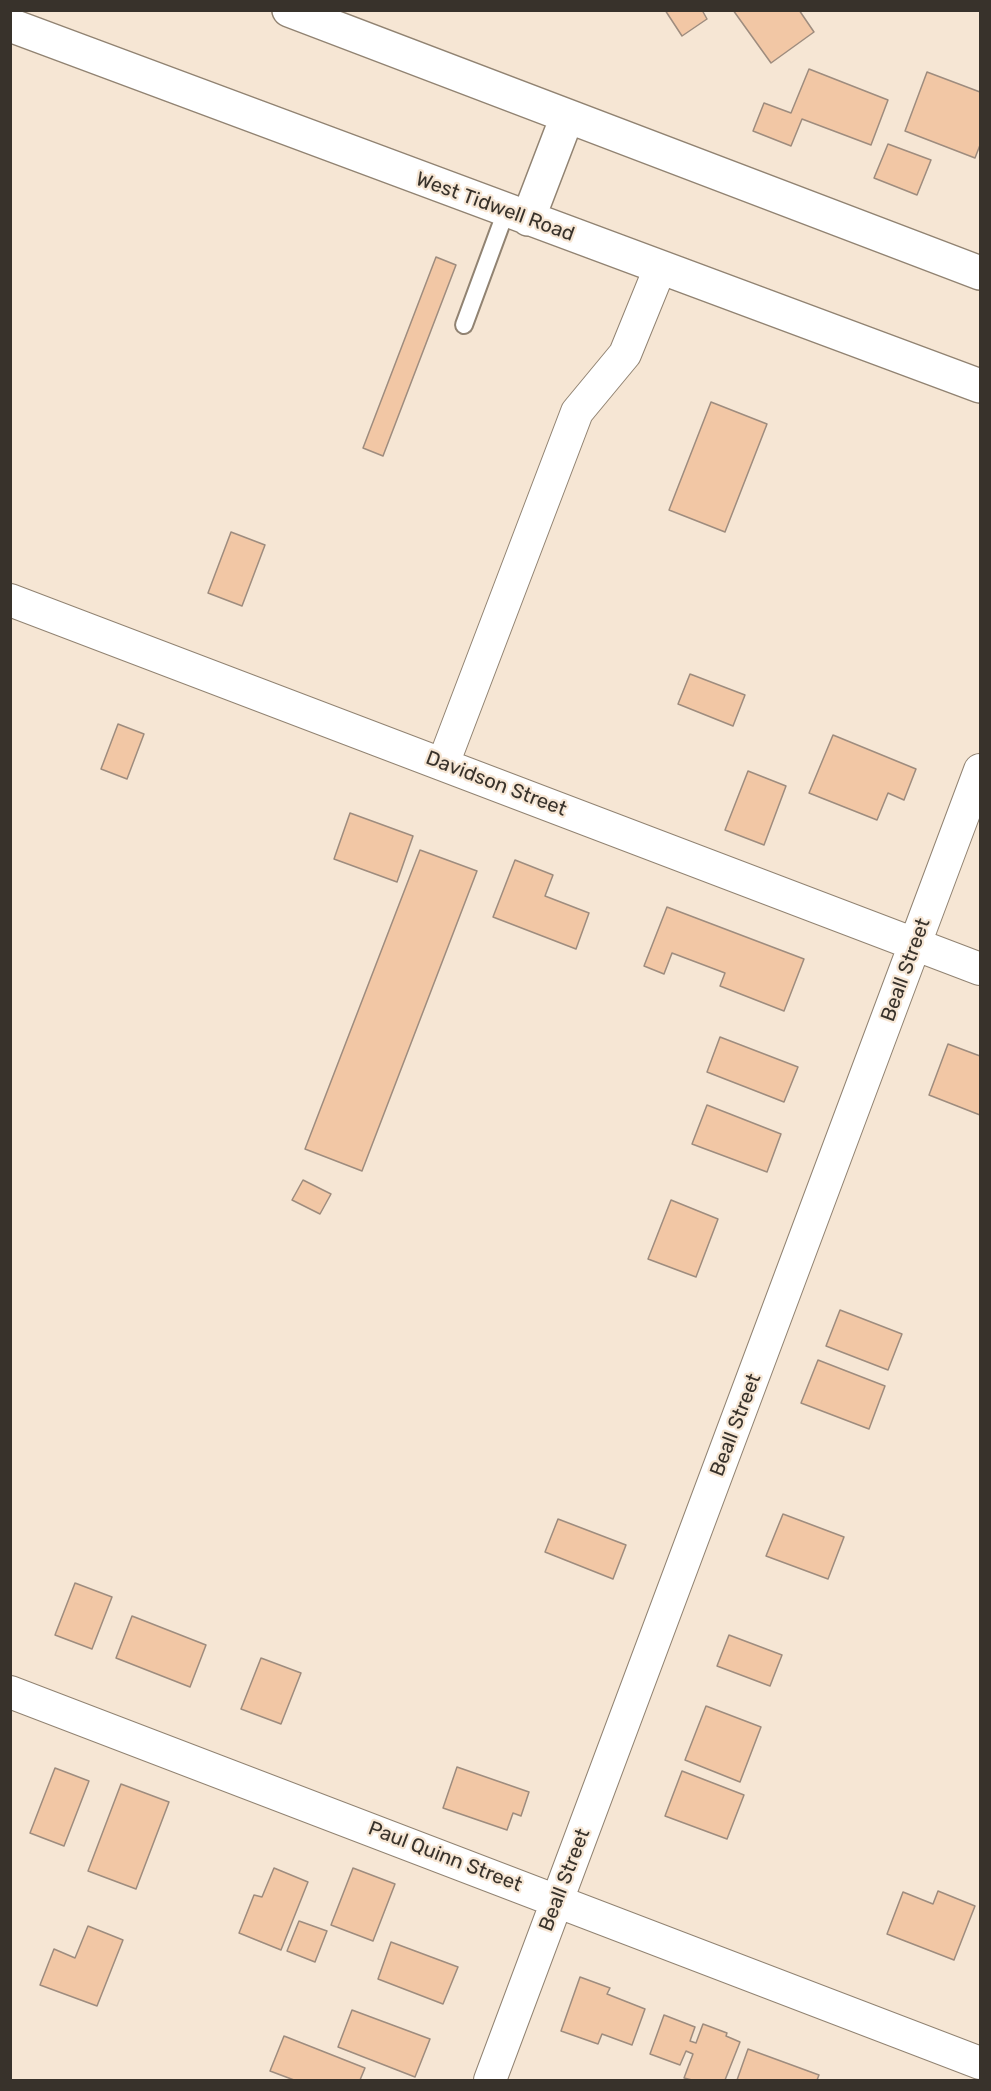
<!DOCTYPE html>
<html>
<head>
<meta charset="utf-8">
<style>
  body { margin:0 }
  #map { position:relative; width:991px; height:2091px; overflow:hidden; background:#f6e6d4; font-family:Rubik,sans-serif }
  canvas { display:block }
  .frame { position:absolute; inset:0; border:12px solid #38322b; pointer-events:none }
</style>
</head>
<body>
<div id="map">
<canvas width="991" height="2091"></canvas>
<div class="frame"></div>
</div>
<script>
const ctx = document.querySelector('canvas').getContext('2d');
ctx.lineJoin = 'round';
function paint(path, color) { ctx.fillStyle = color; ctx.fill(path, 'evenodd'); }
const toPath = rows => new Path2D(rows.map(r => 'M' + r).join(''));
function trace(path, color, width, dash) { ctx.strokeStyle = color; ctx.lineWidth = width; ctx.lineCap = dash ? 'butt' : 'round'; ctx.setLineDash(dash || []); ctx.stroke(path); }
function drawText(font, color, halo, rows, align = 'center') {
  ctx.font = font + ' Rubik,sans-serif'; ctx.lineWidth = 4.5; ctx.setLineDash([]); ctx.textBaseline = 'middle'; ctx.strokeStyle = halo; ctx.fillStyle = color; for (const [text, x, y, turn = 0] of rows) {
    ctx.save(); ctx.translate(x, y); ctx.rotate((+turn || 0) * Math.PI / 180); ctx.textAlign = isNaN(turn) ? turn : align; if (halo) ctx.strokeText(text, 0, 0); ctx.fillText(text, 0, 0); ctx.restore();
  }
}
const building = toPath([
  [665,10,702,10,707,19,682,36,665,10],
  [733,10,799,10,814,32,771,63,733,10],
  [809,69,888,100,871,145,802,119,791,146,753,131,764,103,791,113,809,69],
  [927,72,980,92,980,145,975,158,905,131,927,72],
  [888,144,931,160,917,195,874,178,888,144],
  [436,257,456,265,383,456,363,448,436,257],
  [711,402,767,424,725,532,669,510,711,402],
  [231,532,265,545,242,606,208,593,231,532],
  [690,674,745,695,733,726,678,704,690,674],
  [118,724,144,734,127,779,101,769,118,724],
  [833,735,916,769,904,800,888,793,877,820,809,793,833,735],
  [748,771,786,786,764,845,725,830,748,771],
  [350,813,413,836,397,882,334,859,350,813],
  [420,850,477,871,362,1171,305,1149,420,850],
  [515,860,553,875,545,896,589,913,576,949,493,917,515,860],
  [667,907,804,959,784,1011,720,986,725,973,672,953,664,974,644,966,667,907],
  [720,1037,798,1067,784,1102,707,1072,720,1037],
  [948,1044,980,1056,980,1115,929,1095,948,1044],
  [707,1105,781,1134,767,1172,692,1144,707,1105],
  [303,1180,331,1194,320,1214,292,1200,303,1180],
  [671,1200,718,1219,696,1277,648,1259,671,1200],
  [840,1310,902,1334,888,1370,826,1346,840,1310],
  [818,1360,885,1386,869,1429,801,1403,818,1360],
  [783,1514,844,1537,828,1579,766,1556,783,1514],
  [558,1519,626,1545,613,1579,545,1552,558,1519],
  [75,1583,112,1597,92,1649,55,1635,75,1583],
  [132,1616,206,1645,190,1687,116,1658,132,1616],
  [729,1635,782,1655,770,1686,717,1666,729,1635],
  [261,1658,301,1673,281,1724,241,1709,261,1658],
  [706,1706,761,1727,740,1782,685,1760,706,1706],
  [457,1767,529,1792,521,1816,513,1813,507,1830,443,1808,457,1767],
  [55,1768,89,1781,64,1846,30,1833,55,1768],
  [682,1771,744,1795,727,1839,665,1816,682,1771],
  [121,1784,169,1802,136,1889,88,1871,121,1784],
  [274,1868,308,1882,281,1950,239,1933,254,1895,262,1897,274,1868],
  [353,1868,395,1884,373,1941,331,1925,353,1868],
  [938,1891,975,1906,954,1960,887,1934,903,1892,933,1904,938,1891],
  [299,1921,327,1931,315,1962,287,1951,299,1921],
  [88,1926,123,1940,97,2006,40,1985,54,1949,75,1958,88,1926],
  [391,1942,458,1967,443,2004,378,1979,391,1942],
  [580,1977,610,1988,607,1994,645,2009,632,2045,602,2034,598,2044,561,2031,580,1977],
  [352,2010,430,2039,415,2077,338,2047,352,2010],
  [664,2015,695,2027,690,2041,696,2043,703,2024,727,2033,726,2036,740,2042,725,2080,692,2080,684,2078,693,2054,686,2051,680,2065,650,2054,664,2015],
  [284,2036,365,2068,360,2080,294,2080,270,2071,284,2036],
  [748,2049,819,2075,817,2080,737,2080,748,2049]
]);
paint(building, '#f2c7a5');
trace(building, '#9e8c7e', 1.5);
const service = toPath([
  [464,325,506,211]
]);
const minor = toPath([
  [10,600,980,969],
  [443,764,577,412,625,354,660,268],
  [10,1692,980,2063],
  [490,2080,980,770]
]);
const secondary = toPath([
  [289,10,980,273],
  [10,25,980,386],
  [528,219,567,117]
]);
trace(service, '#918372', 20);
trace(minor, '#918372', 34);
trace(secondary, '#918372', 36);
trace(service, '#fff', 16);
trace(minor, '#fff', 32);
trace(secondary, '#fff', 33);
drawText('20px', '#38322b', '#f6e6d4', [
  ["West Tidwell Road",495,207,20],
  ["Davidson Street",496,784,21],
  ["Beall Street",906,970,-70],
  ["Beall Street",736,1425,-69],
  ["Paul Quinn Street",445,1857,21],
  ["Beall Street",565,1880,-69]
]);
</script>
</body>
</html>
